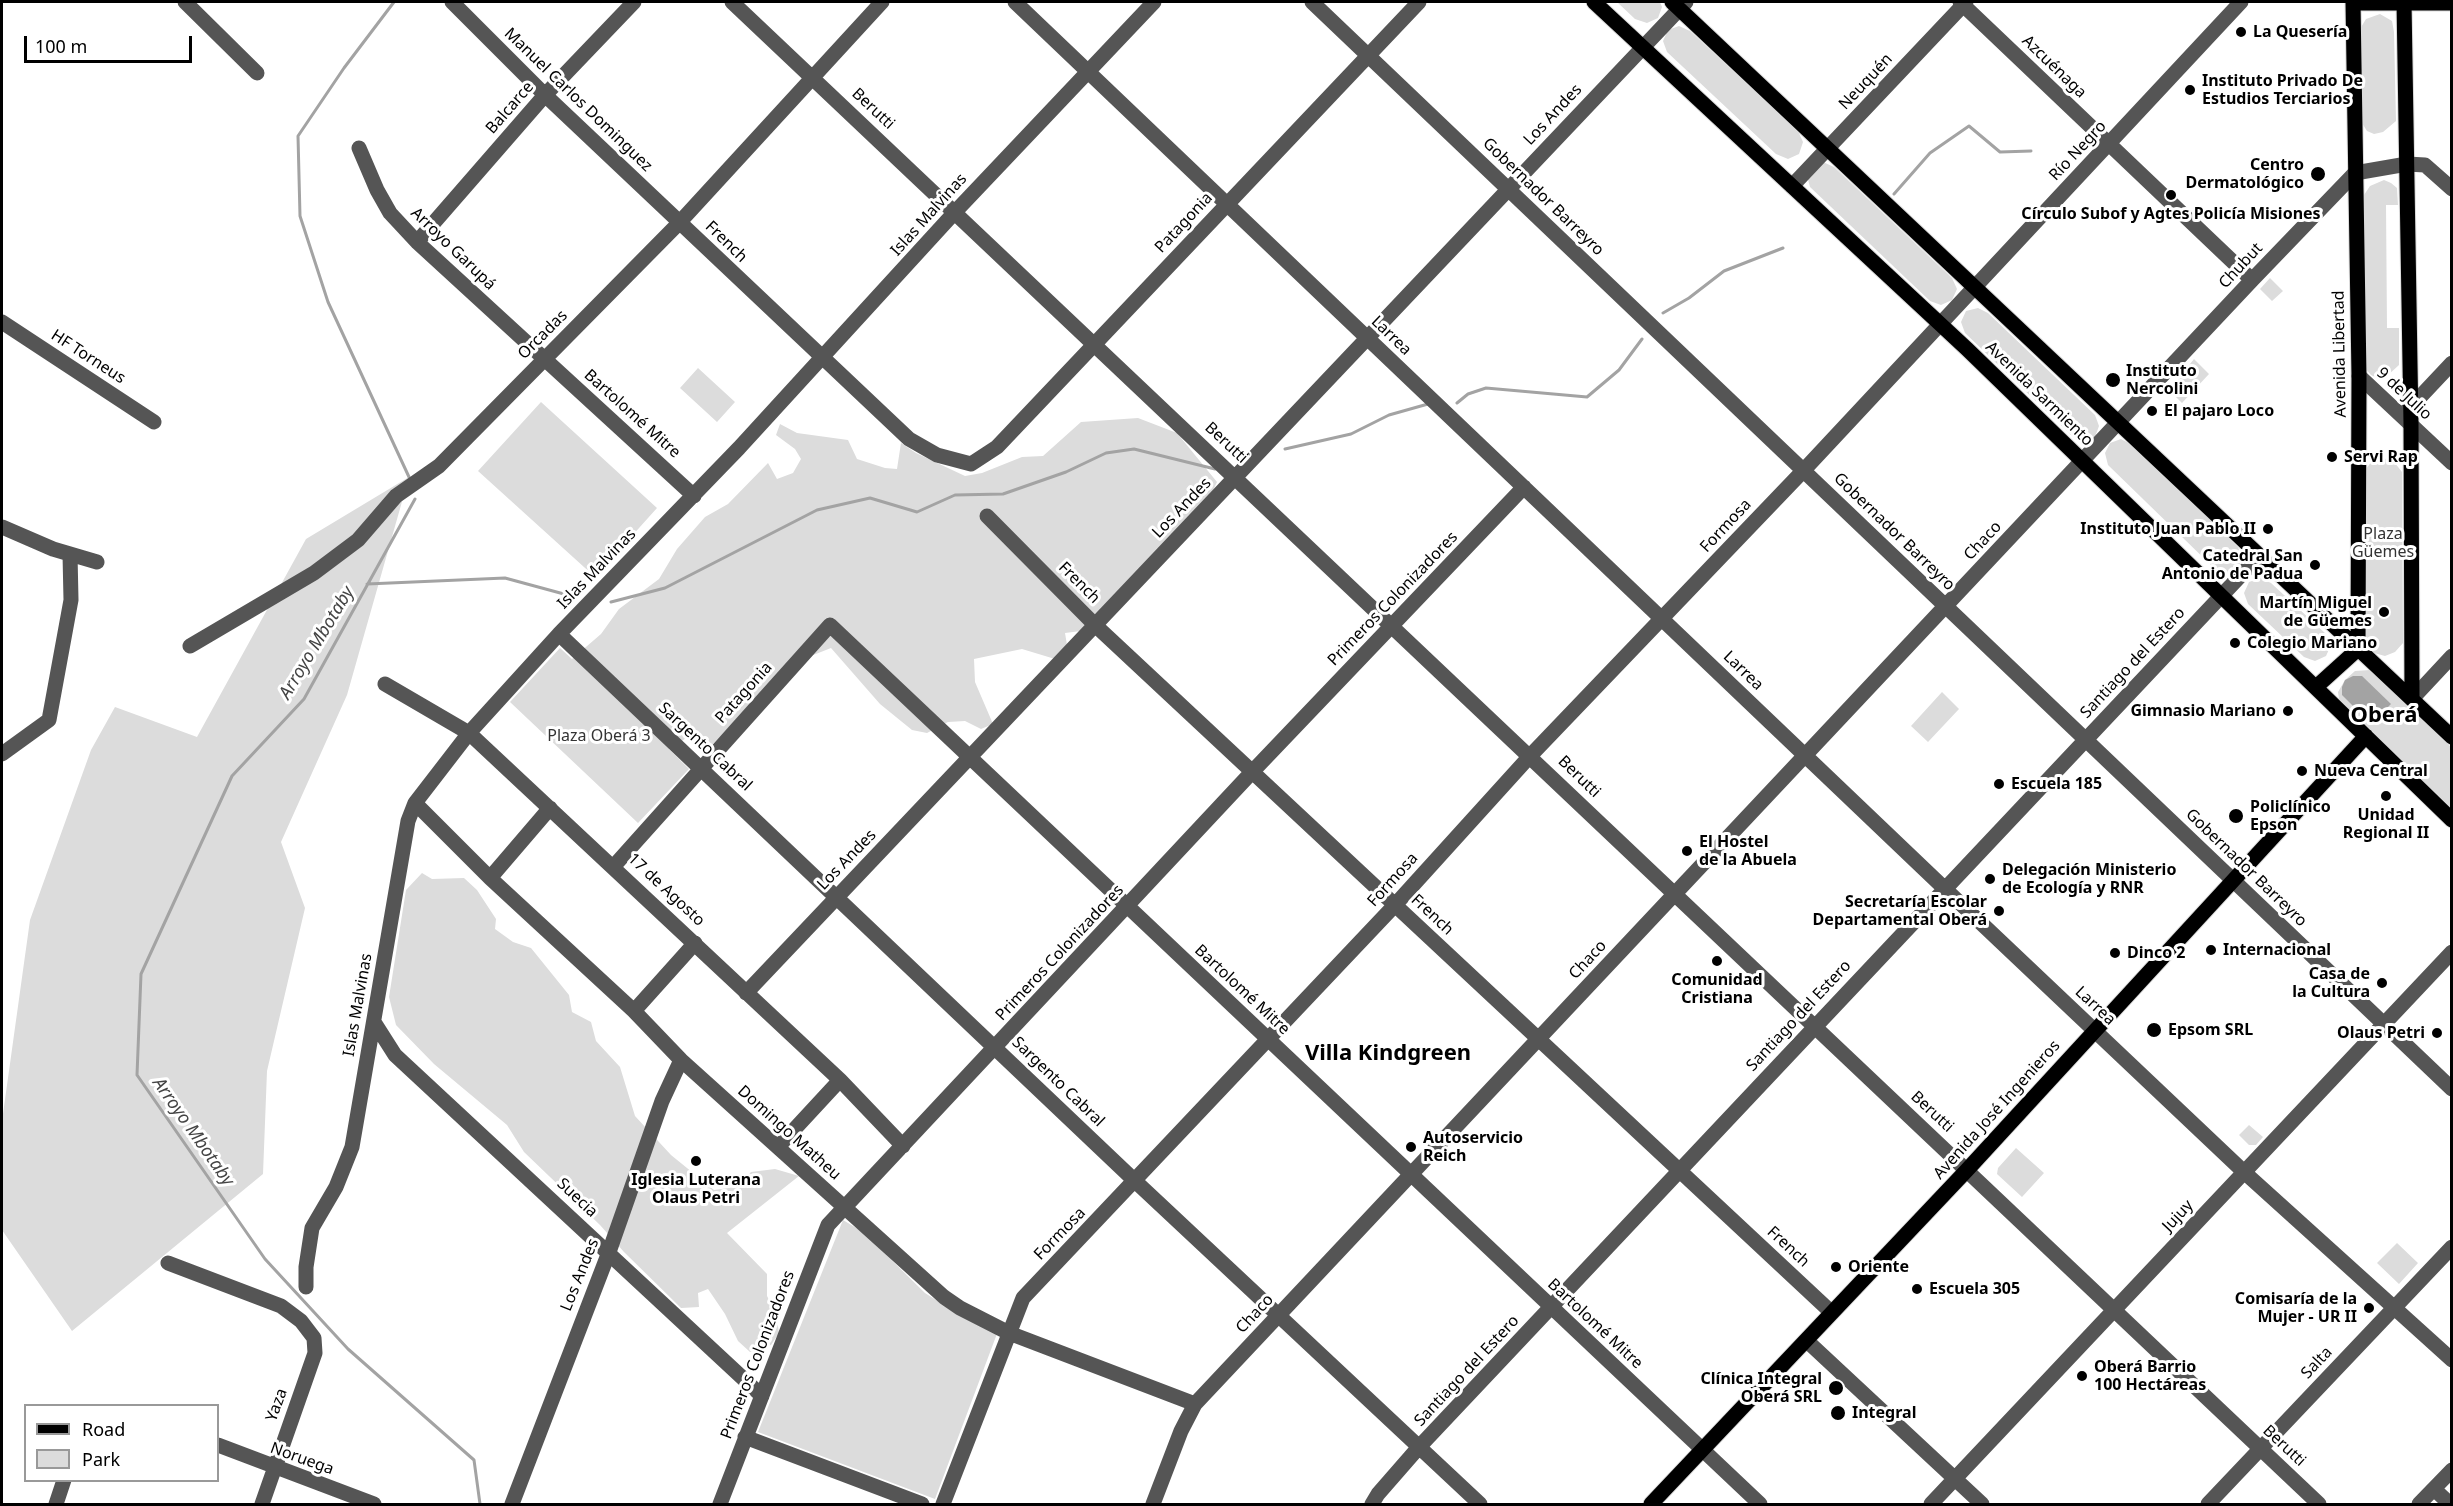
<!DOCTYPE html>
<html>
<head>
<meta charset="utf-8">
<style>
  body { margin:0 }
  #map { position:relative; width:2453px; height:1506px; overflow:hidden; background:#fff; font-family:"Noto Sans",sans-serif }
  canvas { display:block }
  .frame { position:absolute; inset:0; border:3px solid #000; pointer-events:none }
  .legend { position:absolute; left:24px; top:1404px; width:195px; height:78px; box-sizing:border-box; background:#fff; border:2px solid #999; margin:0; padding:8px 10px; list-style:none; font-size:18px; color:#000 }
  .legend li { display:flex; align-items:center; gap:12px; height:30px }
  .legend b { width:30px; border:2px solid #999 }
  .scale { position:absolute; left:24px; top:36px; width:168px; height:27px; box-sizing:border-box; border:3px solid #000; border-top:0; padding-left:8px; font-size:18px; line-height:21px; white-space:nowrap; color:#000; -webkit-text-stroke:4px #fff; paint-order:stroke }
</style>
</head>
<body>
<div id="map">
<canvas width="2453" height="1506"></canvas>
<div class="frame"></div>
<ul class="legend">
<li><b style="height:8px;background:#000"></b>Road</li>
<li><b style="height:16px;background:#dcdcdc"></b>Park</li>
</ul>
<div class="scale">100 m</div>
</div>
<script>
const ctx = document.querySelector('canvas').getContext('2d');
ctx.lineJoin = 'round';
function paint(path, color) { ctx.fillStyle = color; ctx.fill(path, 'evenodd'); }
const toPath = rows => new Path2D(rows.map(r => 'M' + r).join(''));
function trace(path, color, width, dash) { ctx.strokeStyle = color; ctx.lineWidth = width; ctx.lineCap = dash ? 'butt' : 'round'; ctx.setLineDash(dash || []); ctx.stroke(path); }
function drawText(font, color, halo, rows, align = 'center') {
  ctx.font = font + ' "Noto Sans",sans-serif'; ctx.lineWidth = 6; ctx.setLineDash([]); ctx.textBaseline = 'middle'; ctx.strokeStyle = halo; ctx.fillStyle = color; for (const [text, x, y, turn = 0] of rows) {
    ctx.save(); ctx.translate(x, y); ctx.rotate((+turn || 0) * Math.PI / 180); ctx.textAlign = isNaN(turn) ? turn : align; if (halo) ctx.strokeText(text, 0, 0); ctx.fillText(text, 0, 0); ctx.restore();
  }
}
paint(toPath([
  [1617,2,1660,2,1662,7,1658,18,1647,23,1635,19],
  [2380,14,2392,21,2394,32,2396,121,2383,132,2374,134,2367,131,2362,123,2360,29,2366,19],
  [1679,26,1690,31,1798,131,1803,142,1799,154,1788,159,1776,154,1667,52,1663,41,1668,30],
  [1823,162,1834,167,1952,278,1957,289,1952,300,1941,305,1930,301,1810,187,1807,176],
  [2384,180,2391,183,2397,188,2398,205,2386,205,2387,328,2399,328,2399,365,2387,376,2377,378,2371,375,2365,368,2364,195,2370,186],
  [2270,278,2283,291,2272,301,2260,289],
  [1978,308,1988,313,2095,415,2099,426,2095,437,2084,442,2073,437,1965,333,1961,322,1966,311],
  [2194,359,2209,374,2182,403,2169,390],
  [698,368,735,402,717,422,680,388],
  [541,402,657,508,595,577,478,471],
  [1138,418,1177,433,1217,482,1208,501,1081,631,1065,633,1067,645,1055,659,1022,649,974,659,975,682,993,724,981,729,965,721,948,722,927,733,912,730,880,704,831,648,788,665,708,749,688,737,669,749,689,769,638,823,510,702,560,648,572,659,601,634,619,609,659,579,677,549,705,517,728,504,768,463,777,479,793,473,801,459,795,449,776,435,780,424,797,433,848,440,857,459,885,468,897,469,901,443,916,453,965,476,982,473,1022,457,1043,456,1081,422],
  [2121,439,2132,445,2238,547,2242,559,2238,570,2227,574,2216,570,2108,465,2105,453,2110,443],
  [2391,458,2402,472,2403,643,2395,652,2385,656,2374,653,2366,643,2363,473,2372,461],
  [409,477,347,695,281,842,305,908,267,1071,263,1174,72,1331,2,1230,2,1121,30,920,91,750,115,707,197,737,306,539],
  [2261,578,2271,583,2326,634,2331,645,2326,656,2315,661,2304,657,2248,604,2244,593,2249,582],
  [2370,670,2451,747,2451,814,2340,706,2338,692,2345,680,2355,671],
  [1942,692,1959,709,1928,742,1911,726],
  [422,873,432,879,464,878,477,890,496,919,495,929,513,942,531,948,569,995,572,1012,591,1022,596,1041,620,1067,635,1116,671,1155,714,1190,736,1187,751,1172,775,1169,799,1176,727,1233,767,1274,767,1296,776,1313,779,1333,771,1345,750,1352,738,1341,725,1314,708,1289,698,1293,699,1307,681,1308,624,1252,600,1225,524,1152,507,1125,434,1064,396,1025,389,997,406,890],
  [2249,1125,2263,1137,2256,1145,2249,1145,2239,1135],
  [2016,1148,2044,1173,2022,1197,1997,1174,1998,1168],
  [843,1220,863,1232,925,1293,952,1310,998,1331,935,1499,758,1432],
  [2397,1243,2418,1263,2399,1284,2377,1263]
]), '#dcdcdc');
paint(toPath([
  [2353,676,2362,676,2391,704,2371,724,2342,695,2342,687,2345,680]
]), '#a3a3a3');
trace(toPath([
  [394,2,344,68,298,136,300,216,328,302,409,477],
  [1894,194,1930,153,1969,126,2000,152,2031,151],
  [1663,313,1689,298,1724,271,1783,248],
  [1457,403,1468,394,1486,388,1587,397,1619,370,1642,339],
  [1285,449,1351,434,1389,415,1428,404],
  [415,499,304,699,232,776,141,974,137,1075,265,1259,348,1349,474,1460,480,1504],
  [367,584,505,578,575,597],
  [611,602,665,588,817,510,870,498,917,512,955,495,1003,494,1066,472,1106,453,1134,449,1215,469]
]), '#a3a3a3', 3);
const major = toPath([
  [1594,2,1967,349,2452,820],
  [1672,2,2452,737],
  [2404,2,2411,424,2412,699],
  [2353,3,2452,3],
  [2316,687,2358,649,2359,376,2353,2],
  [1651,1504,1967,1170,2366,736]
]);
trace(major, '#dbdbdb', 17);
trace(toPath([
  [185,2,257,73],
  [452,2,545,95,909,439,937,455,971,464,997,447,1419,2],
  [732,2,2319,1504],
  [1015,2,1944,888,2244,1172,2452,1360],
  [1312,2,2452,1089],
  [1960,2,2252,280],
  [359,148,377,190,390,213,417,242,694,496],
  [1792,186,1966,2],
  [417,242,545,95,634,2],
  [2,322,154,422],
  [2359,376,2452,463],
  [2404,414,2452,363],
  [987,516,1095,625,1831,1312],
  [2,527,53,549,97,562],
  [559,634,1135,1181,1480,1504],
  [190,646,314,573,358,540,396,496,439,466,679,223,882,2],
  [385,684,469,733,840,1080,903,1146],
  [2412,699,2452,656],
  [2,754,49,720,71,600,70,554],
  [415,803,490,878,634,1011,681,1060,944,1297,960,1308,1009,1333,1195,1404],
  [614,866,830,625,1760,1504],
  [490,878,550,808],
  [746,993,1686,2],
  [634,1011,695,943],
  [374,1022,395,1055,762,1396],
  [778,1147,840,1080],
  [168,1263,281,1306,301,1321,314,1338,315,1353,262,1504],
  [306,1287,306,1267,312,1228,336,1187,352,1147,408,821,415,803,469,733,559,634,739,448,955,212,1154,2],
  [1807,1341,1982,1504],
  [745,1437,922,1504],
  [218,1445,374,1504],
  [2434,1489,2450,1504],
  [56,1504,64,1480],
  [512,1504,609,1252,662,1101,681,1060],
  [720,1504,828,1225,1252,772,1524,487],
  [943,1504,1023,1298,1395,905,1530,756,1803,471,2241,2],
  [1153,1504,1181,1431,1195,1404,2252,280,2355,173,2407,164,2425,165,2452,189],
  [1372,1504,1378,1494,1419,1447,2258,557],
  [1931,1504,2452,952],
  [2208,1504,2452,1247],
  [2419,1504,2452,1470]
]), '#555', 15);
trace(major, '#000', 15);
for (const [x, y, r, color] of [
  [2241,32,6,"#000"],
  [2190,90,6,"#000"],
  [2318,174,8,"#000"],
  [2171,195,6,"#000"],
  [2113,380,8,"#000"],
  [2152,411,6,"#000"],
  [2332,457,6,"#000"],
  [2268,529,6,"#000"],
  [2315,565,6,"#000"],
  [2384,612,6,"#000"],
  [2235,643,6,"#000"],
  [2288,711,6,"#000"],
  [2302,771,6,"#000"],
  [1999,784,6,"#000"],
  [2386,796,6,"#000"],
  [2236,816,8,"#000"],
  [1687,851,6,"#000"],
  [1990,879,6,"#000"],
  [1999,911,6,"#000"],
  [2211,950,6,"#000"],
  [2115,953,6,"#000"],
  [1717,961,6,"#000"],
  [2382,983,6,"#000"],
  [2154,1030,8,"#000"],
  [2437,1033,6,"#000"],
  [1411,1147,6,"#000"],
  [696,1161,6,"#000"],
  [1836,1267,6,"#000"],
  [1917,1289,6,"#000"],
  [2369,1308,6,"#000"],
  [2082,1376,6,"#000"],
  [1836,1388,8,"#000"],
  [1838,1413,8,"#000"]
]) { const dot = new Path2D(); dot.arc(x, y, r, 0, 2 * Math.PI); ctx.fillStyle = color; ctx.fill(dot); trace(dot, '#fff', 2); }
drawText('bold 16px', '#000', '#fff', [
  ["La Quesería",2253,32],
  ["Instituto Privado De",2202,81],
  ["Estudios Terciarios",2202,99],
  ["Centro",2304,165,"right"],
  ["Dermatológico",2304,183,"right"],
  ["Círculo Subof y Agtes Policía Misiones",2171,214,"center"],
  ["Instituto",2126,371],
  ["Nercolini",2126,389],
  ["El pajaro Loco",2164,411],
  ["Servi Rap",2344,457],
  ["Instituto Juan Pablo II",2256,529,"right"],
  ["Catedral San",2303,556,"right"],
  ["Antonio de Padua",2303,574,"right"],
  ["Martín Miguel",2372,603,"right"],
  ["de Güemes",2372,621,"right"],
  ["Colegio Mariano",2247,643],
  ["Gimnasio Mariano",2276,711,"right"],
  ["Nueva Central",2314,771],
  ["Escuela 185",2011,784],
  ["Policlínico",2250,807],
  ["Epson",2250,825],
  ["Unidad",2386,815,"center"],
  ["Regional II",2386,833,"center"],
  ["El Hostel",1699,842],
  ["de la Abuela",1699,860],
  ["Delegación Ministerio",2002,870],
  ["de Ecología y RNR",2002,888],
  ["Secretaría Escolar",1987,902,"right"],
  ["Departamental Oberá",1987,920,"right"],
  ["Internacional",2223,950],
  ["Dinco 2",2127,953],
  ["Casa de",2370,974,"right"],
  ["la Cultura",2370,992,"right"],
  ["Comunidad",1717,980,"center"],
  ["Cristiana",1717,998,"center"],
  ["Epsom SRL",2168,1030],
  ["Olaus Petri",2425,1033,"right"],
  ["Autoservicio",1423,1138],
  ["Reich",1423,1156],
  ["Iglesia Luterana",696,1180,"center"],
  ["Olaus Petri",696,1198,"center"],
  ["Oriente",1848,1267],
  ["Escuela 305",1929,1289],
  ["Comisaría de la",2357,1299,"right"],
  ["Mujer - UR II",2357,1317,"right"],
  ["Oberá Barrio",2094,1367],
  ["100 Hectáreas",2094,1385],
  ["Clínica Integral",1822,1379,"right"],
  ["Oberá SRL",1822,1397,"right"],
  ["Integral",1852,1413]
], 'left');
drawText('16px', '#000', '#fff', [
  ["Azcuénaga",2054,67,44],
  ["Neuquén",1866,82,-47],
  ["Manuel Carlos Dominguez",578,100,44],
  ["Balcarce",510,108,-49],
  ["Berutti",873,109,43],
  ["Los Andes",1553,115,-47],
  ["Río Negro",2078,151,-47],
  ["Gobernador Barreyro",1543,197,44],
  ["Islas Malvinas",929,215,-48],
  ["Patagonia",1184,223,-47],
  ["French",726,242,44],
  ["Arroyo Garupá",453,249,44],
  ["Chubut",2241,266,-47],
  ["Orcadas",543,335,-45],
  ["Larrea",1391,336,44],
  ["Avenida Libertad",2340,354,-91],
  ["HF Torneus",88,357,33],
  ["Avenida Sarmiento",2039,394,44],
  ["9 de Julio",2404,394,43],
  ["Bartolomé Mitre",632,414,42],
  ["Berutti",1226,443,43],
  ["Los Andes",1182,508,-46],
  ["Formosa",1726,526,-47],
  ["Gobernador Barreyro",1894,532,44],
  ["Chaco",1983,541,-47],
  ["Islas Malvinas",597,569,-46],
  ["French",1079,583,45],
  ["Primeros Colonizadores",1393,599,-46],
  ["Santiago del Estero",2133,663,-47],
  ["Larrea",1743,671,44],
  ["Patagonia",744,693,-48],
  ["Sargento Cabral",705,747,43],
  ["Berutti",1579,777,44],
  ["Los Andes",847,860,-46],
  ["Gobernador Barreyro",2246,868,44],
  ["Formosa",1393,880,-48],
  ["17 de Agosto",666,890,43],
  ["French",1432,915,43],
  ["Primeros Colonizadores",1060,953,-47],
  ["Chaco",1588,960,-47],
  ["Bartolomé Mitre",1242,990,43],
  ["Islas Malvinas",358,1005,-80],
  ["Larrea",2095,1006,43],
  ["Santiago del Estero",1799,1016,-47],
  ["Sargento Cabral",1058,1082,44],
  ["Avenida José Ingenieros",1997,1110,-48],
  ["Berutti",1932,1112,43],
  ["Domingo Matheu",789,1133,42],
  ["Suecia",577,1198,43],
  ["Jujuy",2178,1216,-47],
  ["Formosa",1060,1234,-46],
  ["French",1788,1247,43],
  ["Los Andes",580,1275,-68],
  ["Chaco",1255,1314,-47],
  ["Bartolomé Mitre",1595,1324,43],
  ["Primeros Colonizadores",758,1355,-69],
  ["Salta",2317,1363,-47],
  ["Santiago del Estero",1467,1371,-47],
  ["Yaza",277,1405,-70],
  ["Berutti",2284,1446,43],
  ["Noruega",302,1459,20]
]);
drawText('16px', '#333', '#fff', [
  ["Plaza",2383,534],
  ["Güemes",2383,552],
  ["Plaza Oberá 3",599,736]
]);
drawText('italic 18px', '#444', '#fff', [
  ["Arroyo Mbotaby",317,643,-59],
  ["Arroyo Mbotaby",193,1132,55]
]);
drawText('bold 22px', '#000', '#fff', [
  ["Oberá",2384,716],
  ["Villa Kindgreen",1388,1054]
]);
</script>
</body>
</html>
